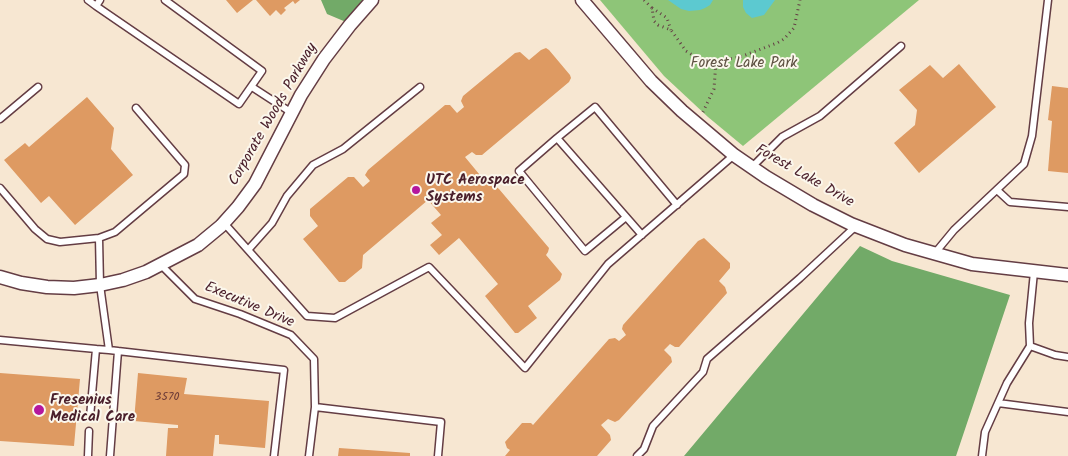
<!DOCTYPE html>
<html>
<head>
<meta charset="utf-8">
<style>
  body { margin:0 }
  canvas { display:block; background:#f7e7d2 }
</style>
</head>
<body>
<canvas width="1068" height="456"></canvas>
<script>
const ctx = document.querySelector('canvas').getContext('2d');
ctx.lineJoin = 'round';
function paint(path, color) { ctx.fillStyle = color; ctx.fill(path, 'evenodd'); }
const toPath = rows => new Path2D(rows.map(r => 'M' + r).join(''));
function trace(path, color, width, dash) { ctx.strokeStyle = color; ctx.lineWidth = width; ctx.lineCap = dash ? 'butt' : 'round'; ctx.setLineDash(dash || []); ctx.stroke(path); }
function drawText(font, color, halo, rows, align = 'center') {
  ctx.font = font + ' Kalam,sans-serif'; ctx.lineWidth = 4; ctx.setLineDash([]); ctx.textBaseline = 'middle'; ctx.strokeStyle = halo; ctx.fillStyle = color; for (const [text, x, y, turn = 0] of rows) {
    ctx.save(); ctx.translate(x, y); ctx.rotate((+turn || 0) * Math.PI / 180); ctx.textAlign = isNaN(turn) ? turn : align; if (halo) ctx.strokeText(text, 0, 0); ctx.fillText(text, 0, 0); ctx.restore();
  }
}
paint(toPath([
  [600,0,919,0,743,146,708,117,664,76]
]), '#8ec578');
paint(toPath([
  [321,0,367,0,346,22,327,14],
  [860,246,892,261,1010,295,956,456,684,456]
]), '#72aa68');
paint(toPath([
  [668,0,713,0,710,5,705,8,700,10,689,11,681,9],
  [743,0,775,0,764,15,752,18,746,13,743,7]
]), '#5cc9d0');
paint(toPath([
  [226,0,253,0,237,13],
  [256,0,300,0,295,4,293,1,284,8,286,10,281,15,276,10,270,16],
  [546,48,549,50,570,75,571,78,569,82,482,155,476,155,472,152,465,157,489,186,494,185,499,189,549,248,548,252,546,255,562,274,560,280,528,306,537,318,518,333,515,333,485,296,498,284,459,238,439,255,430,245,442,235,431,223,441,215,428,200,363,255,362,268,345,282,339,282,303,239,318,226,310,216,310,209,348,177,354,177,363,187,370,181,365,175,368,170,445,105,450,105,457,113,464,107,461,101,463,96,515,53,520,52,529,60,541,50],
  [959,64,996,107,919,173,894,143,915,125,917,110,899,90,930,65,943,78],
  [1052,86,1068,88,1068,173,1048,171,1052,121,1048,120],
  [87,97,114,128,111,149,133,175,75,225,49,196,41,203,4,160,25,143,29,147],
  [704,238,730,263,730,268,719,281,725,287,727,293,679,347,675,347,670,344,664,350,671,357,672,362,619,420,615,422,608,419,601,425,610,435,611,440,597,456,505,456,510,450,507,448,505,442,522,423,531,423,533,425,609,339,615,338,619,341,626,335,622,329,623,325,698,241],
  [0,373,80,379,74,446,0,441],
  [138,373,187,378,184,394,269,401,265,448,219,444,219,435,215,435,213,456,166,456,168,428,178,428,178,425,134,421],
  [339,448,410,453,410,456,338,456]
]), '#de9a62');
const lane = toPath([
  [88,0,96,6],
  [100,0,96,6,239,104,262,71,165,0],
  [252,87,292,113],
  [0,119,38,87],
  [557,138,519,171,585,251,626,217],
  [752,167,782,137,820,116,901,46],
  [0,188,35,229,47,239,60,242,99,238],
  [997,190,1010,202,1068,207],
  [224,223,307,316,335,318,429,267,525,368,608,264,734,155],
  [642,235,557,138,595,107,677,205],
  [248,250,272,223,287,196,313,165,343,149,420,87],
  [935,253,954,230,1024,164,1032,136,1048,0],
  [161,265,195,299,240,314,291,335,314,359,315,407,309,456],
  [1034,272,1029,323,1030,346,1055,355,1068,357],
  [0,340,96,349,90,417],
  [96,349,109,350,100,285,99,238,115,232,184,174,185,165,136,108],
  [109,350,284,370,274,456],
  [998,403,1068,412],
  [315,407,441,422,438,456],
  [88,456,89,431],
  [110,456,118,351],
  [637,456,644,449,653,426,703,372,707,359,800,278,856,226],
  [982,456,985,432,1007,383,1030,346]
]);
const street = toPath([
  [582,0,651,81,682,111,734,155,766,177,813,205,851,224,905,245,972,264,1068,275],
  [0,277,21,283,47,287,74,288,100,285,123,280,146,272,198,245,221,226,238,207,255,184,301,95,324,59,350,25,372,0]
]);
trace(lane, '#643d44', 9);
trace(street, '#643d44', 15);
trace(toPath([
  [644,0,652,8,654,21,658,25,671,30,686,51,699,59,716,61,714,89,703,112],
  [652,8,667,18,671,30],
  [716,61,740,57,777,43,784,39,794,28,800,0]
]), '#643d44', 3, [1, 4]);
trace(lane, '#fff', 6);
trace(street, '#fff', 12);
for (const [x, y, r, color] of [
  [416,190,5,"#b5179e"],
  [39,410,6,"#b5179e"]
]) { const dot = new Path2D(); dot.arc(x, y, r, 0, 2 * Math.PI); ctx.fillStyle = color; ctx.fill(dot); trace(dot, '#fbf7ec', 2); }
drawText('12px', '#6f3e39', null, [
  ["3570",167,398]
]);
drawText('15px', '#5e5142', '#fbf7ec', [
  ["Forest Lake Park",744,64]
]);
drawText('15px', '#4a1f2b', '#fbf7ec', [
  ["Corporate Woods Parkway",274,115,-60],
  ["Forest Lake Drive",804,177,30],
  ["Executive Drive",249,306,23]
]);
drawText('bold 15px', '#4a1f2b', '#fbf7ec', [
  ["UTC Aerospace",426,181],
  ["Systems",426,198],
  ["Fresenius",50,401],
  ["Medical Care",50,418]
], 'left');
</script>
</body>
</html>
